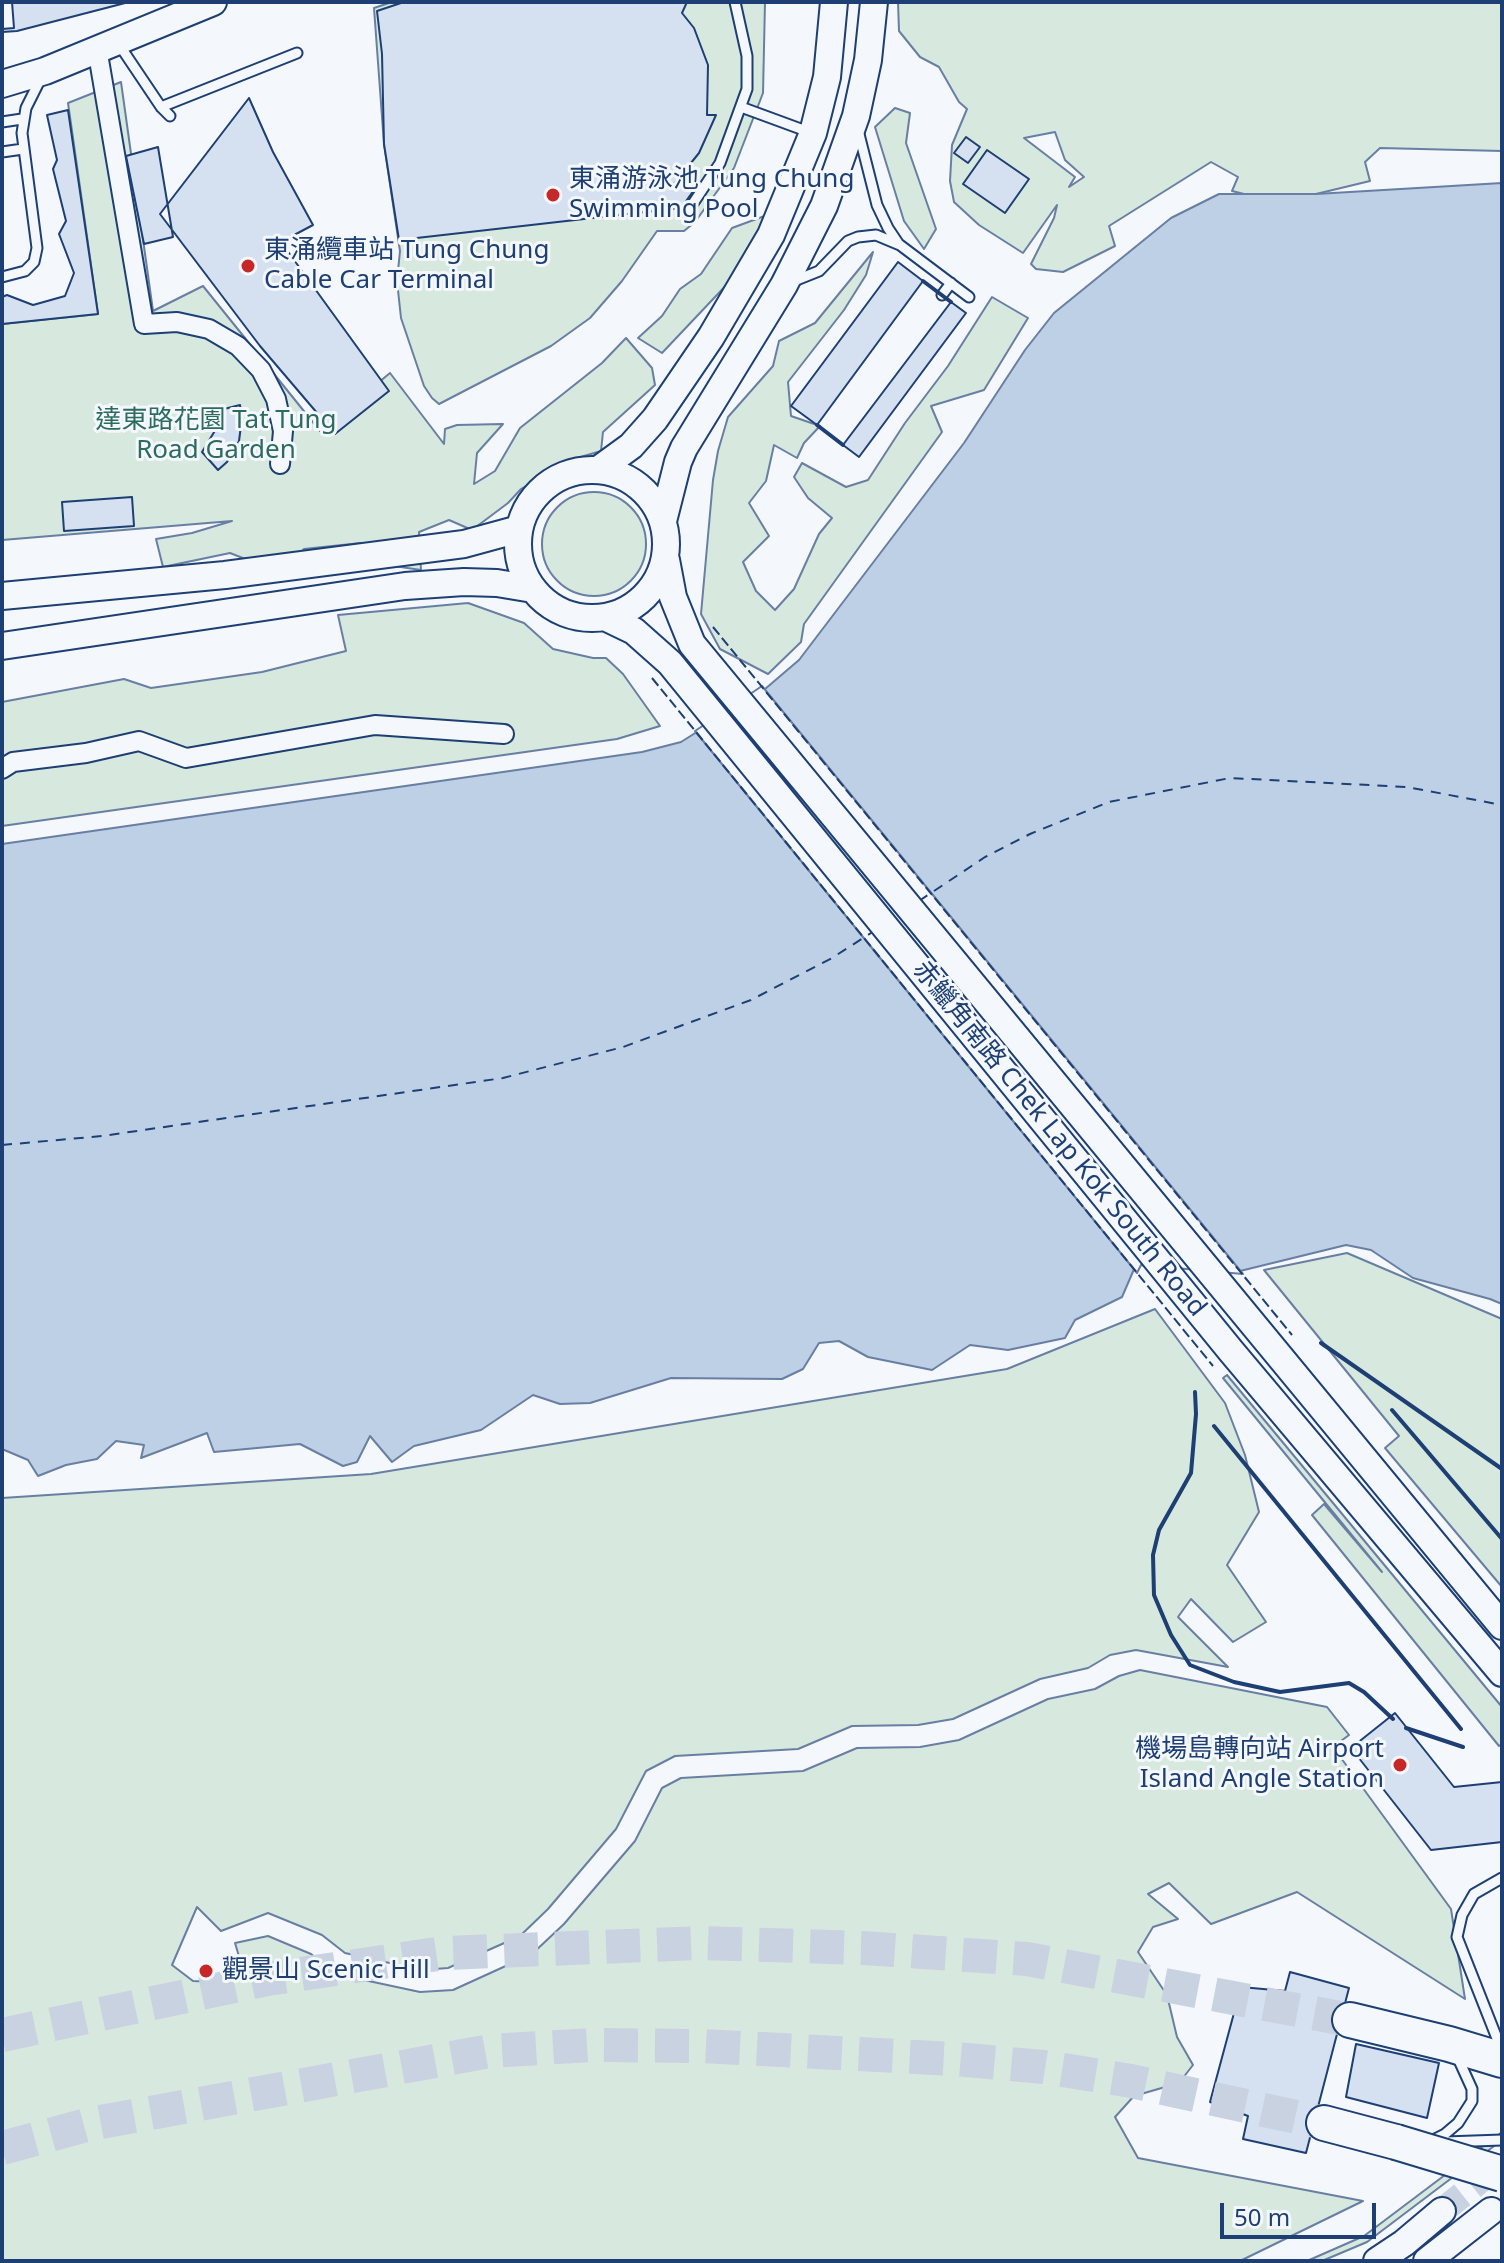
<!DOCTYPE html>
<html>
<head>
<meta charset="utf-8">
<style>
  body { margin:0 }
  #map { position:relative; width:1504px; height:2263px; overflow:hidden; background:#f4f7fb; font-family:"Noto Sans",sans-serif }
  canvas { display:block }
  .frame { position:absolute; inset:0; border:4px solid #1d3f73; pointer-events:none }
  .scale { position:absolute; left:1220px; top:2203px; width:156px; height:36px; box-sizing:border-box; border:4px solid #1d3f73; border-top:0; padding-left:10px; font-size:24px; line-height:28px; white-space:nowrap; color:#1d3f73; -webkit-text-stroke:6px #f4f7fb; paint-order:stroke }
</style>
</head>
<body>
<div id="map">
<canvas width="1504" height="2263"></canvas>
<div class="frame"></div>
<div class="scale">50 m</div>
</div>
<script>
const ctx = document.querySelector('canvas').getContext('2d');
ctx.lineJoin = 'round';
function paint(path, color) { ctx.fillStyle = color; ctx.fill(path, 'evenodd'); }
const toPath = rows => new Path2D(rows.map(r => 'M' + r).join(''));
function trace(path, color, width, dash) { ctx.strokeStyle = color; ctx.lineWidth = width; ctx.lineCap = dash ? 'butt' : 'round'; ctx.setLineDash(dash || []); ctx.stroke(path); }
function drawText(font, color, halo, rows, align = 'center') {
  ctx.font = font + ' "Noto Sans","Noto Sans TC",sans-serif'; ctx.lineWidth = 6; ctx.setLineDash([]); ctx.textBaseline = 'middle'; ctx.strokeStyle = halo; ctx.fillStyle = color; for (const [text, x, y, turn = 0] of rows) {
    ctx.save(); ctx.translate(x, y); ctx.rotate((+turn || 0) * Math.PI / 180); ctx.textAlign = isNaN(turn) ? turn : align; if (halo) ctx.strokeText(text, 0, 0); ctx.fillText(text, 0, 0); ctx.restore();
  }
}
const green = toPath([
  [392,2,765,2,763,93,734,168,695,222,684,231,657,231,622,281,590,318,551,346,439,404,432,398,424,386,401,318,397,281,400,251,384,144,374,8,392,2],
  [898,2,1502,2,1502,151,1380,148,1365,162,1370,181,1316,194,1244,194,1232,191,1238,177,1211,162,1109,226,1115,246,1063,272,1036,269,1031,264,1054,218,1057,205,1023,253,979,225,954,202,950,181,952,145,967,109,959,102,939,67,920,57,899,31,898,2],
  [1055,132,1065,160,1084,177,1069,187,1075,177,1024,138,1055,132],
  [121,82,153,311,203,286,320,431,390,373,444,444,445,429,457,425,503,424,477,453,474,484,495,471,520,428,602,363,626,338,652,368,655,385,603,432,601,451,567,461,521,489,508,503,472,530,449,520,419,532,421,570,387,565,361,543,304,549,281,573,230,553,163,567,156,539,192,533,232,521,2,540,2,324,98,314,68,103,121,82],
  [895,108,910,113,906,143,936,229,924,249,904,221,875,127,895,108],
  [770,214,733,278,662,353,638,338,662,316,680,289,701,274,732,228,770,214],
  [873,252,866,275,844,310,788,382,791,416,820,426,804,443,797,458,774,445,766,481,749,503,769,536,743,562,756,591,775,610,794,589,819,534,832,518,808,498,794,477,802,463,846,487,868,480,905,423,948,366,992,297,1028,318,984,390,931,406,942,432,804,624,801,642,768,674,720,649,701,614,713,480,718,451,728,417,773,366,779,341,815,323,873,252],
  '542 544a52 52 0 1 1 104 0a52 52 0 1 1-104 0Z',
  [468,603,524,623,553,649,593,658,606,658,623,674,660,726,617,739,2,826,2,702,124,679,151,688,262,672,346,651,338,615,468,603],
  [1347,1253,1502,1319,1502,1587,1385,1448,1399,1436,1264,1270,1347,1253],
  [1155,1309,1225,1403,1245,1455,1259,1512,1227,1565,1266,1622,1233,1642,1191,1599,1178,1617,1228,1667,1136,1650,1110,1655,1088,1668,1040,1679,953,1719,918,1725,852,1726,798,1749,675,1756,646,1771,616,1829,548,1909,520,1936,448,1968,421,1970,345,1953,322,1935,268,1913,221,1931,197,1907,172,1965,193,1981,219,1982,241,1963,235,1943,268,1936,311,1954,336,1974,420,1992,453,1990,532,1954,564,1924,635,1841,662,1788,681,1778,803,1771,857,1748,920,1747,959,1740,1048,1699,1095,1689,1119,1676,1140,1670,1327,1707,1349,1735,1333,1747,1451,1909,1465,1999,1297,1892,1211,1924,1169,1883,1148,1894,1178,1919,1153,1927,1138,1952,1167,1995,1177,2037,1193,2065,1179,2083,1134,2096,1115,2117,1138,2158,1363,2201,1240,2261,2,2261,2,1498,371,1474,1007,1369,1155,1309],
  [1227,1375,1502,1707,1502,1744,1499,1746,1312,1515,1324,1504,1382,1572,1223,1378,1227,1375],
  [1502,2132,1502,2140,1367,2242,1322,2261,1307,2261,1364,2236,1502,2132]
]);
paint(green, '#d7e8df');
trace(green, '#687fa3', 2);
const water = toPath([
  [1502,183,1502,1304,1490,1299,1413,1278,1371,1250,1346,1245,1240,1271,1138,1260,1122,1297,1075,1320,1065,1338,1008,1350,970,1345,932,1370,868,1357,839,1341,819,1343,803,1369,782,1379,671,1378,590,1403,560,1404,533,1395,481,1430,414,1446,392,1462,370,1436,357,1462,343,1466,300,1444,214,1452,207,1433,141,1458,144,1445,116,1441,97,1459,66,1465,38,1476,28,1460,2,1449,2,844,642,752,681,742,765,689,799,660,964,443,1025,350,1054,313,1171,218,1219,194,1316,194,1502,183]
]);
paint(water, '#bed0e5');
trace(water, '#687fa3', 2);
const pier = toPath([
  [762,686,1243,1274,1141,1265,1137,1273,695,731,762,686]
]);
paint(pier, '#f4f7fb');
trace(pier, '#687fa3', 2);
trace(toPath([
  [919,901,985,857,1030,834,1109,802,1230,778,1407,787,1502,805],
  [2,1145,102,1136,503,1078,623,1047,751,1000,832,958,874,931]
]), '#1d3f73', 2, [10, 8]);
const building = toPath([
  [2,2,129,2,17,31,2,32,2,2],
  [2,2,12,2,14,28,2,29,2,2],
  [404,2,687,2,682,13,694,28,708,65,707,115,716,115,699,153,674,184,694,190,681,208,399,240,384,144,382,54,377,11,404,2],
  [249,98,273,152,313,225,281,242,389,391,335,434,260,346,160,214,249,98],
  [68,110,98,314,2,324,2,297,7,295,33,305,65,296,74,273,59,234,66,221,53,169,57,160,47,115,68,110],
  [966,137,980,147,968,163,954,153,966,137],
  [158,147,173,237,144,244,126,156,158,147],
  [987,150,1029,179,1005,213,963,184,987,150],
  [898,262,923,281,817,425,791,406,898,262],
  [951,302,966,313,859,457,843,445,951,302],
  [240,405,242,418,239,441,227,462,218,470,202,452,216,429,216,411,240,405],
  [132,497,134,526,64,531,62,502,132,497],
  [1395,1713,1454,1787,1502,1782,1502,1842,1431,1850,1351,1748,1395,1713],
  [1290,1972,1349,1988,1306,2153,1243,2139,1248,2116,1210,2102,1241,1987,1285,1991,1290,1972],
  [1356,2044,1439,2063,1427,2118,1346,2097,1356,2044]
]);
paint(building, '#d5e0f0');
trace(building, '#1d3f73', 2);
trace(toPath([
  [1442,2211,1502,2163]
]), '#c9d2e0', 26, [26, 13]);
trace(toPath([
  [2,2035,267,1979,444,1953,701,1943,863,1948,1027,1959,1350,2020],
  [2,2148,90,2124,490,2051,593,2045,702,2046,955,2059,1044,2067,1131,2081,1324,2123]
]), '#c9d2e0', 34, [34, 17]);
const lane = toPath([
  [118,43,161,107,170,116],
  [161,107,297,53],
  [741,107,809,132],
  [2,122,22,119],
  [859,134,877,205,888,228,898,243],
  [2,152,23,149],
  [686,214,720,163,747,89,747,56,735,2],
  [2,277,25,271,34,262,37,248,22,133,26,108,40,80],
  [794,281,819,271,848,241,858,237,876,235,900,245,969,297],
  [942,295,951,283],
  [1502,1878,1474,1894,1462,1915,1457,1937,1502,2051],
  [1429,2142,1445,2134,1458,2123,1472,2101,1472,2089,1457,2056],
  [1445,2142,1502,2140]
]);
const street = toPath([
  [97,48,144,324,177,322,209,329,238,346,261,370,276,399,283,431,280,464],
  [2,769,13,762,86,753,139,741,186,758,375,725,504,734]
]);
const secondary = toPath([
  [2,84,45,71,213,2],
  '518 544a74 74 0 1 1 148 0a74 74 0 1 1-148 0Z',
  [598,470,631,446,655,419,711,337,771,235,813,133,827,77,834,2],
  [663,521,678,462,684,448,784,285,824,206,856,116,868,60,874,2],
  [666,560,673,597,692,644,1502,1626],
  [2,596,225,575,464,544,519,529],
  [607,618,634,631,670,663,1231,1351,1502,1673],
  [2,646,405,586,464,582,497,583,533,589],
  [1377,2261,1404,2243,1442,2211],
  [1427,2261,1491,2211]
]);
const highway = toPath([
  [1350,2020,1449,2044,1502,2060],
  [1324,2123,1396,2142]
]);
trace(lane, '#1d3f73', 13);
trace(street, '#1d3f73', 22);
trace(secondary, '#1d3f73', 30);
trace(highway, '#1d3f73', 38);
trace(lane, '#f4f7fb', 9);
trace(street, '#f4f7fb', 18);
trace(secondary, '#f4f7fb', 26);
trace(highway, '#f4f7fb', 34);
const highwayBridge = toPath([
  [1396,2142,1502,2174]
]);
trace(highwayBridge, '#1d3f73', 38, []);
trace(highwayBridge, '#f4f7fb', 34);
trace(toPath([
  [713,627,1292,1335],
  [652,678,1213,1366]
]), '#1d3f73', 2, [10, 4]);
trace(toPath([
  [923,281,951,302],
  [817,425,843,445],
  [1321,1343,1502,1469],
  [1195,1392,1196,1414,1191,1473,1159,1530,1153,1555,1154,1595,1171,1635,1190,1665,1234,1682,1280,1692,1349,1683,1364,1692,1393,1719],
  [1392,1410,1502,1539],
  [1214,1426,1461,1729],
  [1406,1728,1463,1747]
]), '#1d3f73', 4);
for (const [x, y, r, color] of [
  [553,195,8,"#c62828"],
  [248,266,8,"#c62828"],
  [1400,1765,8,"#c62828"],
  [206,1971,8,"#c62828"]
]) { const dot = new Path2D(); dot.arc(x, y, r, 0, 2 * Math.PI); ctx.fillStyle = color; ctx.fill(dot); trace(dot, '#f4f7fb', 3); }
drawText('26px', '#1d3f73', '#f4f7fb', [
  ["東涌游泳池 Tung Chung",569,180],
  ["Swimming Pool",569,210],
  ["東涌纜車站 Tung Chung",264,251],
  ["Cable Car Terminal",264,281],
  ["機場島轉向站 Airport",1384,1750,"right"],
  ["Island Angle Station",1384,1780,"right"],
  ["觀景山 Scenic Hill",222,1971]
], 'left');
drawText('26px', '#2c6c60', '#f4f7fb', [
  ["達東路花園 Tat Tung",216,421],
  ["Road Garden",216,451]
]);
drawText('26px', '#1d3f73', '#f4f7fb', [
  ["赤鱲角南路 Chek Lap Kok South Road",1059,1139,51]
]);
</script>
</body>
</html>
